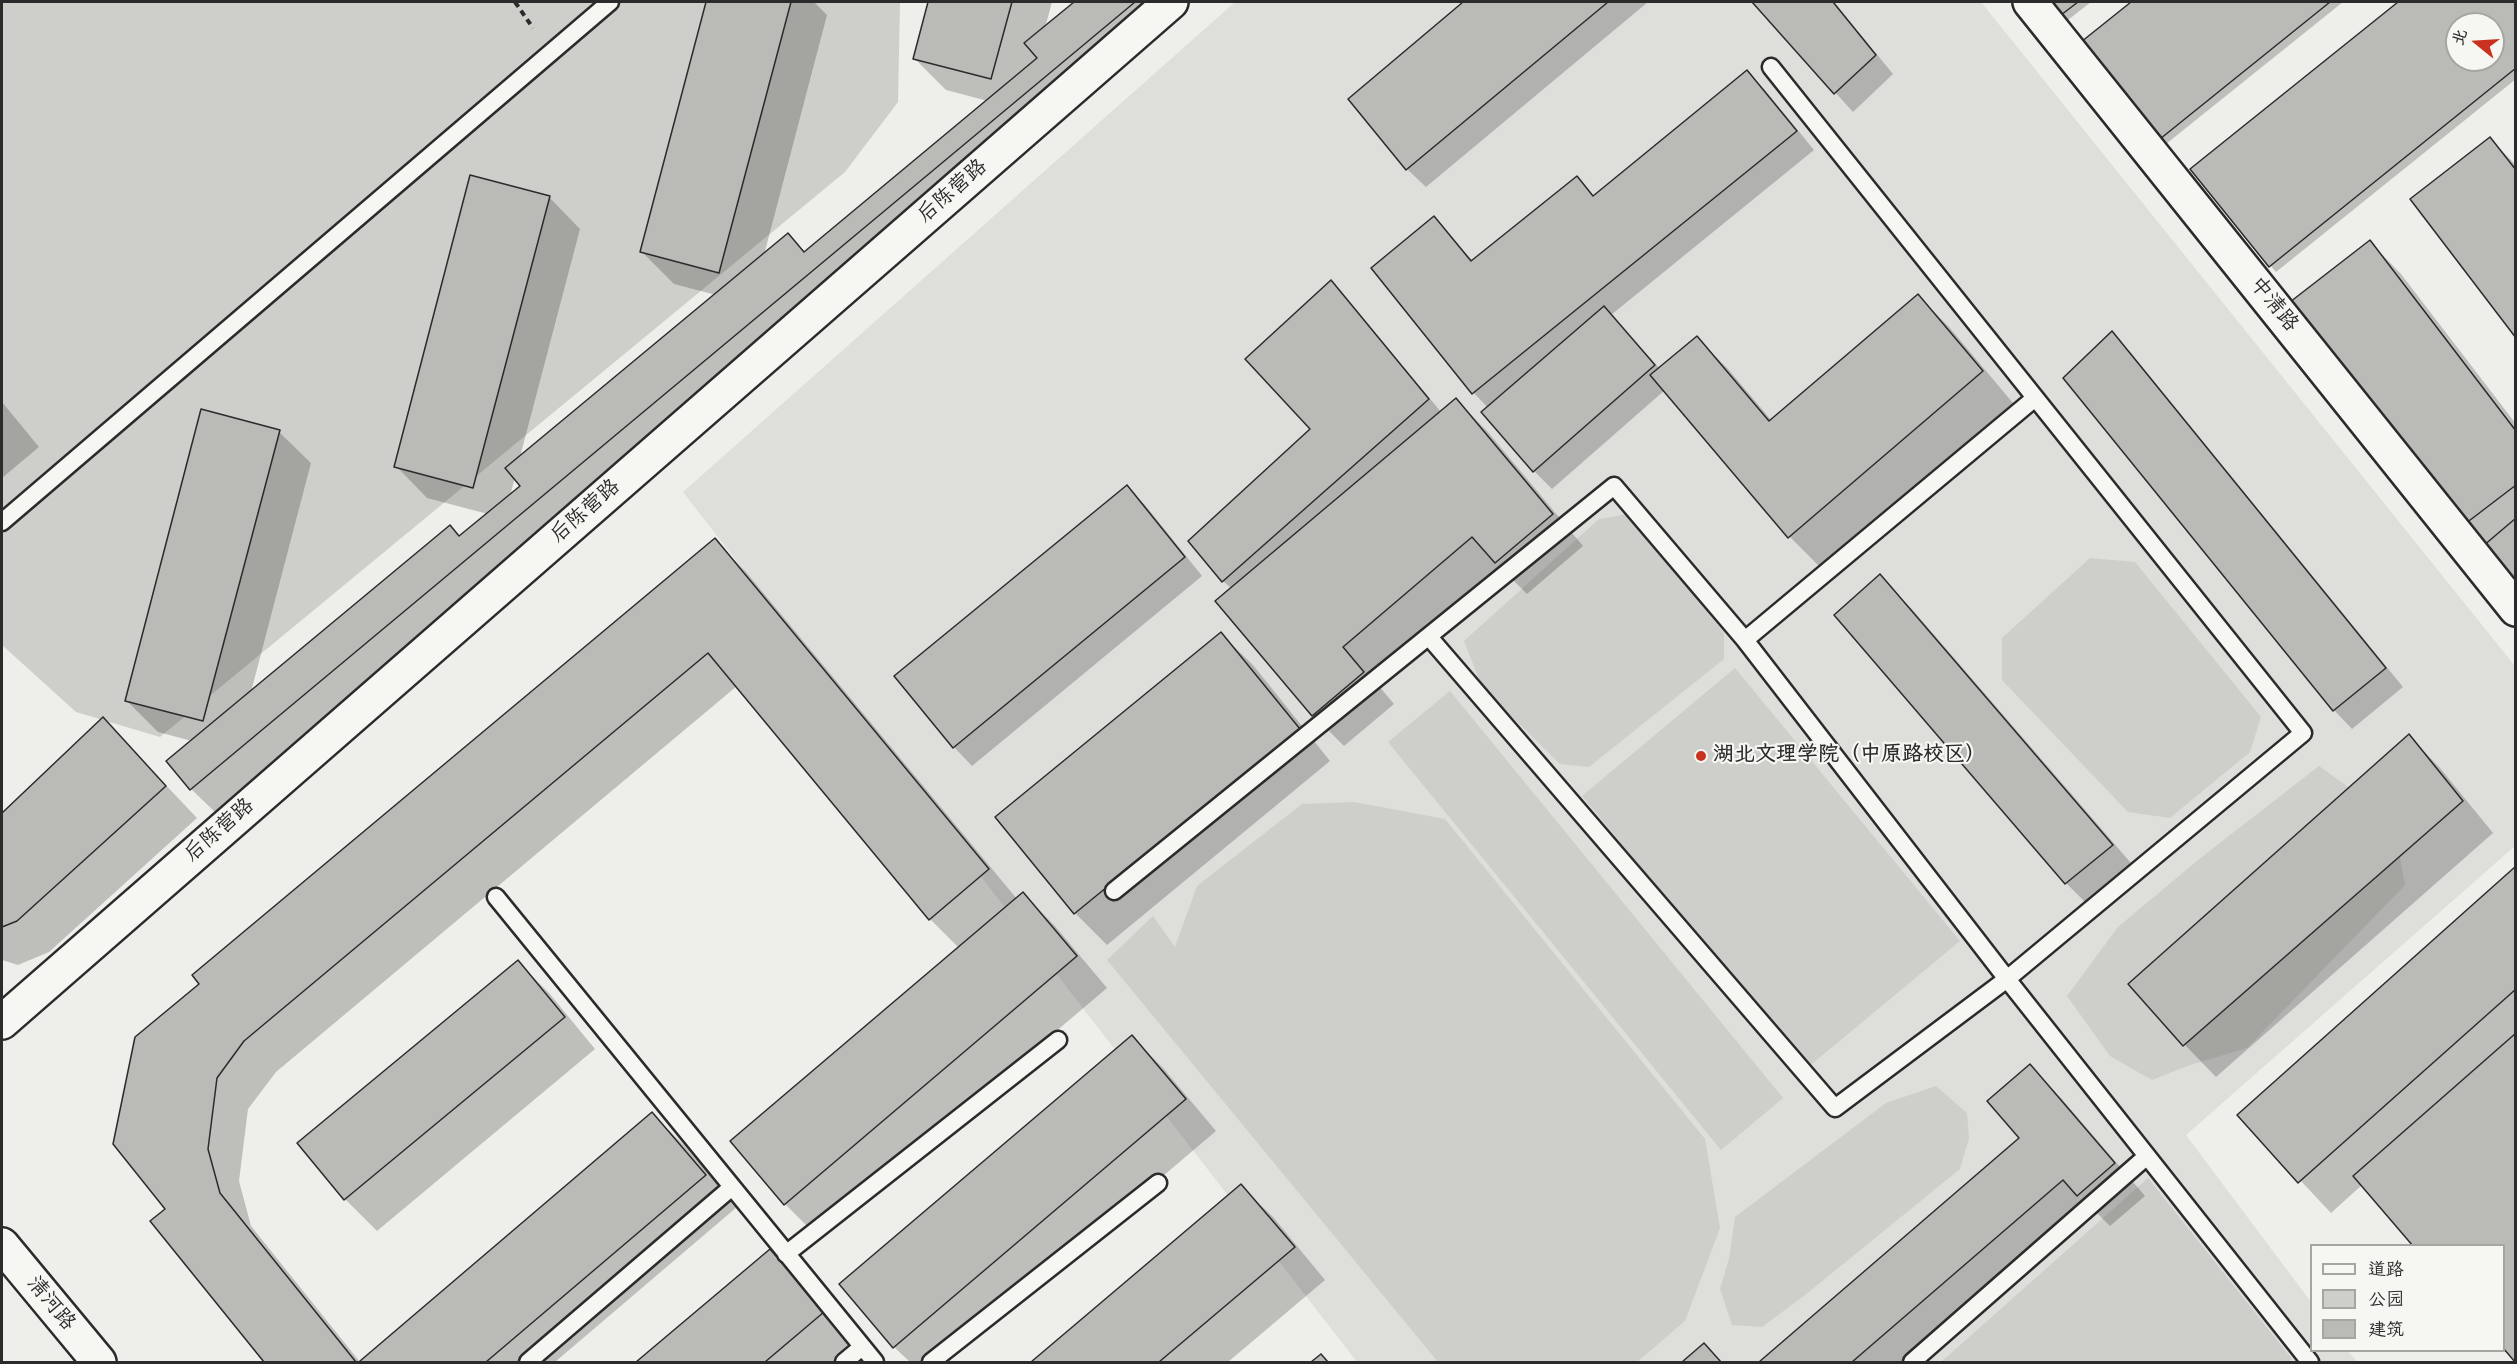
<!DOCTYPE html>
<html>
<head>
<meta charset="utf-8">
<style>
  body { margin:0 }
  #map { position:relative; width:2517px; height:1364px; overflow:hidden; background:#eeeeea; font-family:"Architects Daughter","LXGW WenKai TC",sans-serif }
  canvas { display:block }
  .frame { position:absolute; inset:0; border:3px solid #2b2b2b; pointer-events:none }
  .legend { position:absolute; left:2310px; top:1244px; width:195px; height:108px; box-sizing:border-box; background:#f6f6f2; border:2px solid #a5a5a2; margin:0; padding:8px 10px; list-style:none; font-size:18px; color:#2b2b2b }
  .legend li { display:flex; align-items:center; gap:12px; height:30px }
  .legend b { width:30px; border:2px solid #a5a5a2 }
  .north { position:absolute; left:2445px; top:12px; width:60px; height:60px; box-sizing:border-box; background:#f6f6f2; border:2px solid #a5a5a2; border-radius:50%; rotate:288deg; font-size:16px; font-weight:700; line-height:24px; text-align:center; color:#2b2b2b }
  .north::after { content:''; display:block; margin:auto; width:21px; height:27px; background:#c8321e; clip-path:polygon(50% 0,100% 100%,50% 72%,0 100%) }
</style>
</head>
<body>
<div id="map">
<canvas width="2517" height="1364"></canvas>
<div class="frame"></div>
<ul class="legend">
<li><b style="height:8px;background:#f6f6f2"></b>道路</li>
<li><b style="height:16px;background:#cececa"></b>公园</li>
<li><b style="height:16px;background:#babab7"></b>建筑</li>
</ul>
<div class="north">北</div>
</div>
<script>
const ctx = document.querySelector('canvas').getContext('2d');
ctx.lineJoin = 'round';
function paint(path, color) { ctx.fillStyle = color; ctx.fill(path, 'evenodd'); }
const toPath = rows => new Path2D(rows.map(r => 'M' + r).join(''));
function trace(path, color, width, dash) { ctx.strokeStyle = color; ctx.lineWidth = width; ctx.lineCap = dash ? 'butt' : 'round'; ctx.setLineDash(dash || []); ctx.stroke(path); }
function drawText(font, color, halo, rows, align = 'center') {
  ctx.font = font + ' "Architects Daughter","LXGW WenKai TC",sans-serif'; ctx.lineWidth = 4.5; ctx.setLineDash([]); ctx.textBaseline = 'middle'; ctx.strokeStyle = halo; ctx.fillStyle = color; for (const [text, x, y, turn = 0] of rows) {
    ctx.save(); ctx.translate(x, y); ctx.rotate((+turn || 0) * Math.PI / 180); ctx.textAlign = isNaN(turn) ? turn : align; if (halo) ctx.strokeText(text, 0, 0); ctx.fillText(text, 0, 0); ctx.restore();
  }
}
paint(toPath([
  [1235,2,1981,2,2515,666,2515,846,2186,1135,2311,1302,2312,1350,2348,1351,2357,1362,1357,1362,683,492]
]), '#dededb');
paint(toPath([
  [2,2,900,2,898,102,845,172,160,737,76,712,2,645],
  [1628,514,1724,633,1724,659,1589,767,1560,764,1482,687,1464,641,1599,519],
  [2090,558,2135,562,2261,717,2250,752,2170,818,2128,812,2002,680,2002,638],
  [1735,668,1960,941,1807,1068,1582,796],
  [1450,691,1783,1098,1721,1150,1388,742],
  [2319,766,2393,819,2405,885,2247,1048,2190,1065,2152,1080,2110,1056,2067,996,2118,927,2203,856],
  [1354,802,1445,819,1705,1139,1720,1228,1685,1321,1637,1362,1438,1362,1107,960,1153,916,1175,947,1197,886,1302,804],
  [1936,1086,1967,1113,1969,1138,1960,1169,1805,1295,1762,1327,1732,1325,1720,1289,1729,1259,1735,1217,1886,1103],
  [2148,1178,2292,1359,2288,1362,1941,1362]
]), '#cececa');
paint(toPath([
  [708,2,814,2,827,15,764,255,788,235,806,253,988,101,946,90,914,58,929,2,1052,2,1045,28,1076,2,1187,2,215,812,191,789,192,741,158,732,126,700,279,432,311,463,251,692,488,514,427,498,396,466,549,197,580,229,520,457,716,295,674,284,642,252],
  [515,477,522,486,510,496],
  [1466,2,1648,2,1426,187,1407,169,1350,99],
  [1754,2,1834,2,1893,74,1853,112],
  [2053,2,2091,2,2068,20],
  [2133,2,2343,2,2166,144,2083,42],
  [2400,2,2516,2,2516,79,2276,272,2192,170],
  [2457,24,2493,24,2493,60,2457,60],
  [1747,72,1765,90,1814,150,1611,315,1660,369,1697,338,1728,369,1772,421,1918,296,1949,327,2013,403,1821,568,1790,537,1665,390,1552,489,1534,471,1488,408,1474,393,1373,268,1434,218,1473,261,1576,178,1594,196],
  [2490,139,2516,165,2516,335],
  [2370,242,2401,274,2516,424,2516,583,2463,526],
  [1331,282,1349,301,1441,412,1456,400,1487,431,1583,546,1527,594,1502,569,1373,679,1394,704,1344,746,1313,715,1232,589,1223,581,1312,429],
  [2112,334,2130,352,2403,687,2352,729,2334,710,2065,378],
  [2,402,39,447,2,478],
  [1127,487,1145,505,1202,576,972,766,954,747,896,676],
  [715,540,746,572,1017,899,1023,894,1054,925,1107,988,816,1235,785,1204,959,948,930,919,737,686,276,1072,248,1109,239,1181,251,1226,360,1362,652,1114,684,1145,737,1207,555,1362,266,1362,152,1221,167,1209,115,1144],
  [1879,577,1911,608,2143,877,2098,915,2066,883,1836,615],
  [1221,634,1253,665,1330,761,1107,945,1075,913,997,817],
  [103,719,197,818,49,952,18,965,2,960,2,815],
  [2409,736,2440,768,2493,833,2216,1077,2185,1045,2130,984],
  [2516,868,2516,1360,2504,1347,2504,1246,2362,1185,2331,1213,2239,1115],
  [518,962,549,993,595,1049,377,1231,345,1199,299,1143],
  [1132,1037,1163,1068,1216,1131,944,1362,910,1362,894,1347],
  [2030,1066,2061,1098,2145,1196,2110,1226,2095,1211,1920,1362,1762,1362,2021,1138],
  [1241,1186,1273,1217,1325,1280,1228,1362,1033,1362],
  [770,1251,801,1282,854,1345,833,1362,638,1362],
  [1704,1345,1721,1362,1684,1362]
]), '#0003');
const building = toPath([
  [706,2,791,2,719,273,640,252,706,2],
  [928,2,1012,2,991,79,913,59,928,2],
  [1074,2,1135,2,190,790,166,761,450,525,459,536,520,486,505,468,788,233,804,252,1037,58,1024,43,1074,2],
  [1463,2,1608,2,1406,170,1348,99,1463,2],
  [1752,2,1833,2,1876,55,1834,94,1752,2],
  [2051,2,2078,2,2061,15,2051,2],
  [2131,2,2330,2,2160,139,2081,42,2131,2],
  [2398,2,2516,2,2516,68,2269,267,2190,169,2398,2],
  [2457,24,2493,24,2493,60,2457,60,2457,24],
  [1747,70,1797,131,1472,394,1371,268,1434,216,1471,261,1577,176,1593,196,1747,70],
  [2490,137,2516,170,2516,338,2410,199,2490,137],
  [470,175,550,196,473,488,394,467,470,175],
  [2370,240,2516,431,2516,485,2461,527,2290,302,2370,240],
  [1331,280,1429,399,1222,582,1188,541,1310,429,1245,359,1331,280],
  [1918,294,1983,371,1788,538,1650,375,1697,336,1769,421,1918,294],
  [1604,306,1655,365,1533,472,1481,412,1604,306],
  [2112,331,2386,668,2333,711,2063,378,2112,331],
  [1456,398,1553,514,1495,563,1472,537,1343,647,1364,672,1312,716,1215,601,1456,398],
  [201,409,280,430,203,721,125,701,201,409],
  [1127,485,1185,557,953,748,894,676,1127,485],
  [2516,518,2516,585,2483,546,2516,518],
  [715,538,989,869,929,920,708,653,244,1041,217,1078,208,1149,220,1193,356,1362,264,1362,150,1221,165,1209,113,1144,135,1037,199,984,192,975,715,538],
  [1880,574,2113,845,2065,884,1834,615,1880,574],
  [1221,632,1300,729,1074,914,995,817,1221,632],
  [103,717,166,786,17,921,2,927,2,813,103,717],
  [2409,734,2463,801,2183,1046,2128,984,2409,734],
  [2516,866,2516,989,2298,1183,2237,1115,2516,866],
  [1023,892,1077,956,784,1205,730,1141,1023,892],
  [518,960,565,1017,344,1200,297,1143,518,960],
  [2516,1033,2516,1362,2515,1362,2504,1349,2504,1246,2413,1246,2353,1176,2516,1033],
  [1132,1035,1186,1099,893,1348,839,1284,1132,1035],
  [2030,1064,2115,1163,2077,1196,2063,1180,1852,1362,1759,1362,2019,1138,1987,1101,2030,1064],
  [652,1112,706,1175,486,1362,361,1362,360,1361,652,1112],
  [1241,1184,1295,1247,1159,1362,1031,1362,1241,1184],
  [770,1249,824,1312,765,1362,636,1362,770,1249],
  [1704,1343,1721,1362,1682,1362,1704,1343],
  [1321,1354,1328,1362,1311,1362,1321,1354]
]);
paint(building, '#babab7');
trace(building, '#2b2b2b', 1.5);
const lane = toPath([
  [2,522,610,2],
  [1429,637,1835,1108,2007,979,2303,733,1771,67],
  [1745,640,2035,398],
  [1114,891,1614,486,1745,640,2007,979,2310,1362],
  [496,897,875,1362],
  [786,1254,1058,1040],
  [528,1362,732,1187],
  [844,1362,862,1347],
  [931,1362,1158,1183],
  [1912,1362,2147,1156]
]);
const street = toPath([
  [2030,2,2516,609],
  [2,1022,1171,2]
]);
const primary = toPath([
  [2,1245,99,1362]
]);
trace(lane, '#2b2b2b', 21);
trace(street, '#2b2b2b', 38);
trace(primary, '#2b2b2b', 38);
trace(toPath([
  [515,2,533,28]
]), '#2b2b2b', 4, [6, 4.5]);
trace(lane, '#f6f6f2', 16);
trace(street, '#f6f6f2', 33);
trace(primary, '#f6f6f2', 33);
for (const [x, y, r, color] of [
  [1701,756,6,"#c8321e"]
]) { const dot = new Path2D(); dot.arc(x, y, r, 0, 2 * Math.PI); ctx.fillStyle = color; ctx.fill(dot); trace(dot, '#f6f6f2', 2); }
drawText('21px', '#2b2b2b', '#f6f6f2', [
  ["后陈营路",953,192,-41],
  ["中清路",2273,305,51],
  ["后陈营路",586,512,-41],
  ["后陈营路",220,831,-41],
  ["清河路",50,1304,50]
]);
drawText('bold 21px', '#2b2b2b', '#f6f6f2', [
  ["湖北文理学院（中原路校区）",1713,756]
], 'left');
</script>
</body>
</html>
